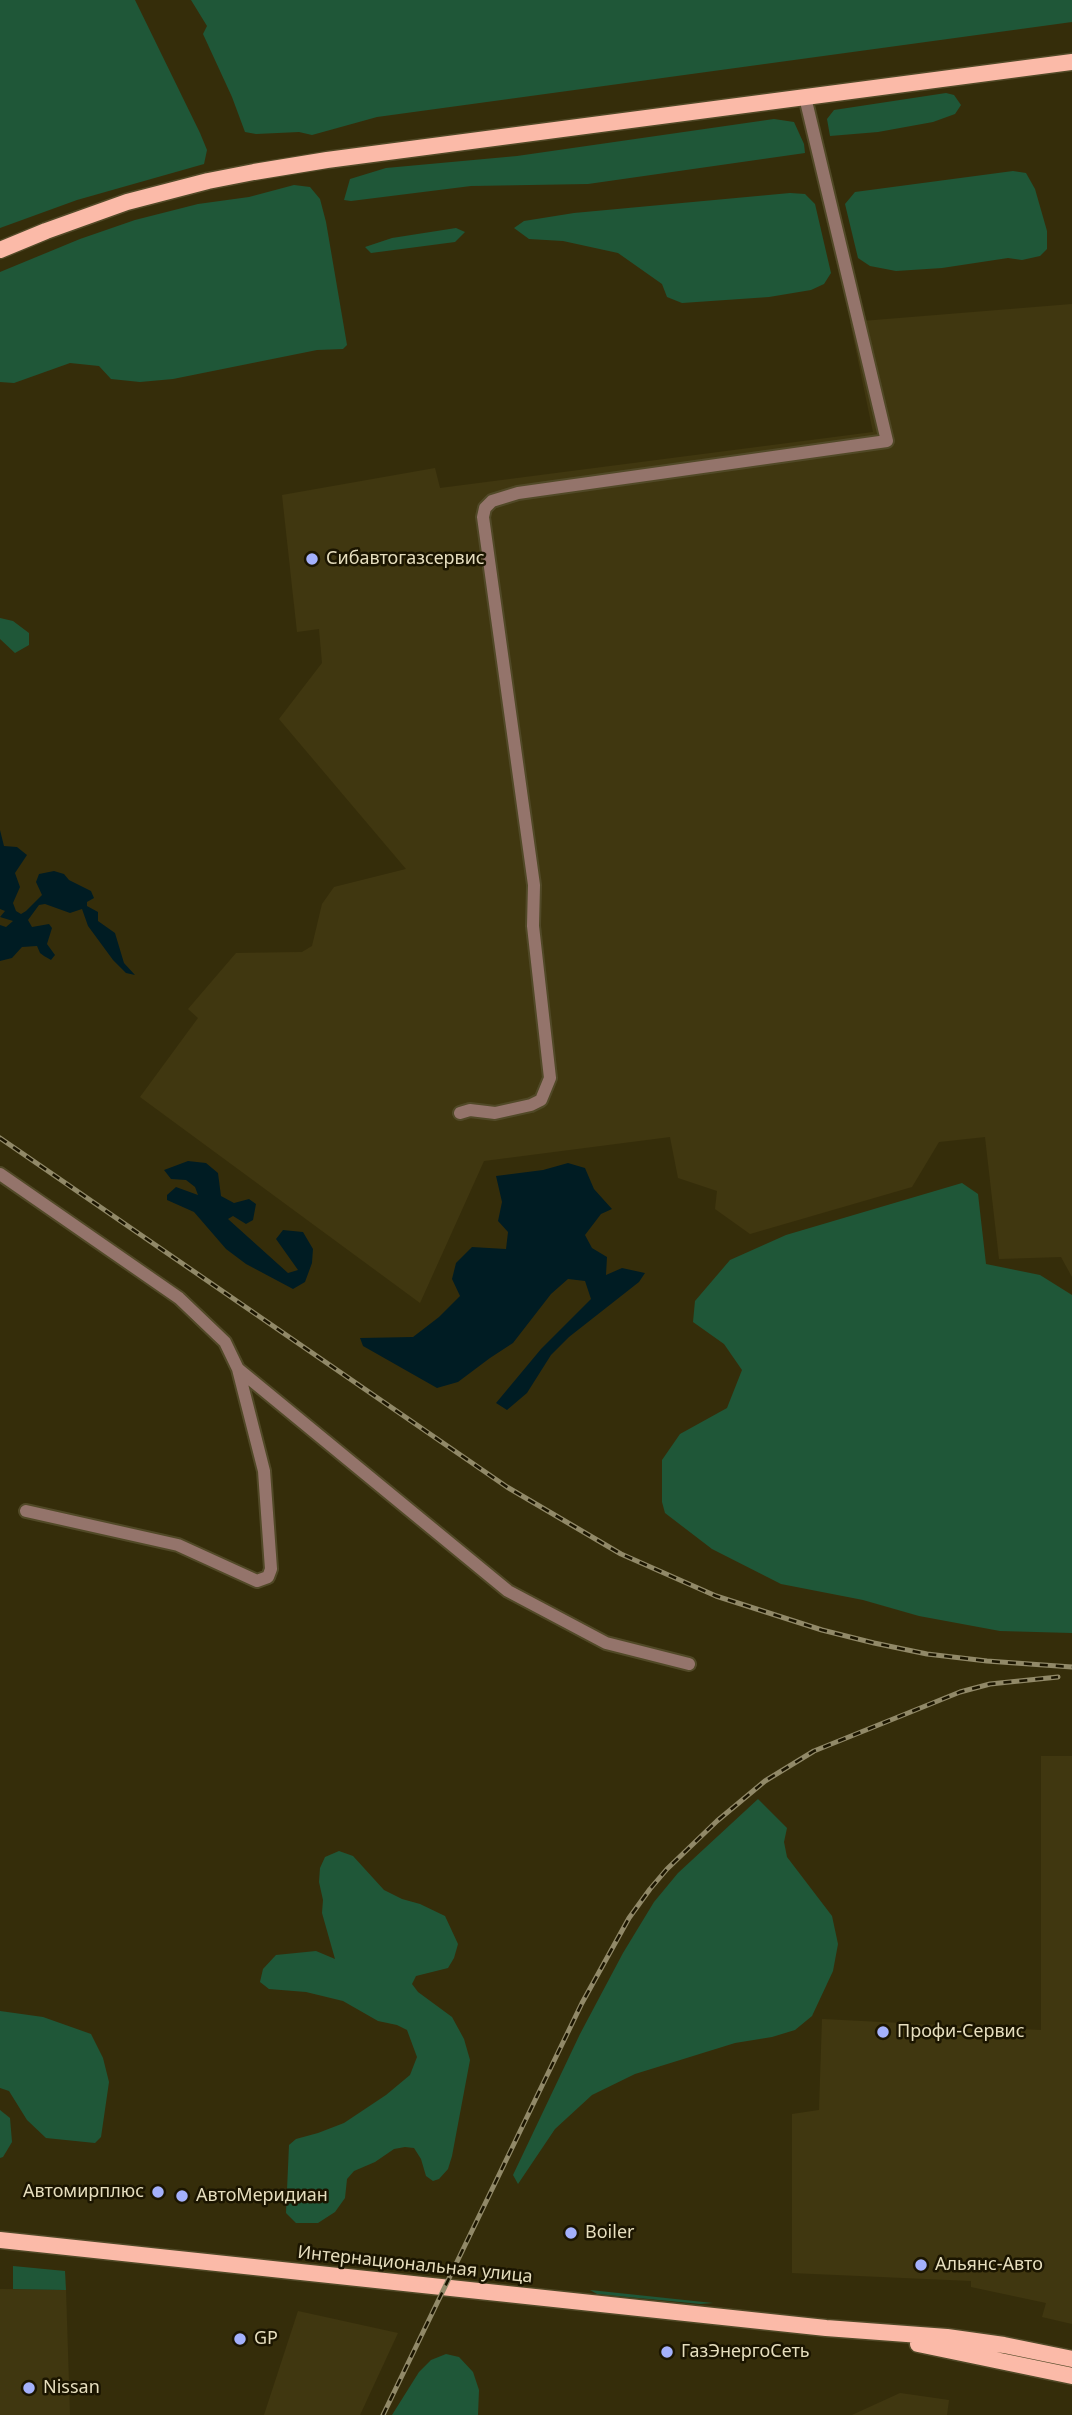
<!DOCTYPE html>
<html>
<head>
<meta charset="utf-8">
<style>
  body { margin:0 }
  canvas { display:block; background:#352d0a }
</style>
</head>
<body>
<canvas width="1072" height="2415"></canvas>
<script>
const ctx = document.querySelector('canvas').getContext('2d');
ctx.lineJoin = 'round';
function paint(path, color) { ctx.fillStyle = color; ctx.fill(path, 'evenodd'); }
const toPath = rows => new Path2D(rows.map(r => 'M' + r).join(''));
function trace(path, color, width, dash) { ctx.strokeStyle = color; ctx.lineWidth = width; ctx.lineCap = dash ? 'butt' : 'round'; ctx.setLineDash(dash || []); ctx.stroke(path); }
function drawText(font, color, halo, rows, align = 'center') {
  ctx.font = font + ' "Noto Sans",sans-serif'; ctx.lineWidth = 5; ctx.setLineDash([]); ctx.textBaseline = 'middle'; ctx.strokeStyle = halo; ctx.fillStyle = color; for (const [text, x, y, turn = 0] of rows) {
    ctx.save(); ctx.translate(x, y); ctx.rotate((+turn || 0) * Math.PI / 180); ctx.textAlign = isNaN(turn) ? turn : align; if (halo) ctx.strokeText(text, 0, 0); ctx.fillText(text, 0, 0); ctx.restore();
  }
}
paint(toPath([
  [1072,304,1072,1277,1061,1257,999,1259,985,1137,939,1142,912,1187,750,1234,715,1209,717,1191,678,1178,670,1137,484,1161,420,1303,140,1097,198,1018,188,1009,236,953,302,952,312,946,322,904,334,887,406,869,279,719,322,663,319,629,297,632,282,495,435,468,440,488,873,432,850,322],
  [1041,1756,1072,1756,1072,2324,1042,2317,1046,2303,971,2287,971,2281,792,2273,792,2114,819,2110,822,2019,1041,2030],
  [0,2289,66,2290,70,2415,0,2415],
  [298,2311,398,2333,360,2415,264,2415],
  [900,2393,949,2400,947,2415,852,2415]
]), '#403710');
paint(toPath([
  [0,0,135,0,200,133,207,150,204,164,77,200,0,228],
  [191,0,1072,0,1072,22,377,117,312,135,299,132,256,134,245,132,232,97,203,34,207,26],
  [946,93,954,95,961,105,955,114,933,122,878,132,830,136,827,119,834,110],
  [774,119,794,122,804,144,805,153,588,184,471,186,351,201,344,200,350,179,386,168,517,156],
  [1013,171,1026,173,1035,189,1047,231,1047,249,1040,256,1022,260,1008,258,942,268,896,271,870,266,858,258,845,204,855,192],
  [294,185,310,187,320,199,326,222,347,345,343,349,317,350,173,379,140,382,111,379,99,366,70,363,14,383,0,382,0,272,80,239,135,220,198,204,249,197],
  [790,193,805,194,815,204,831,273,824,284,811,290,769,297,682,303,667,297,662,284,618,253,563,241,529,239,514,228,524,221,574,213],
  [456,228,465,232,455,242,371,253,365,247,392,238],
  [0,618,13,621,29,633,29,645,15,653,0,639],
  [962,1183,978,1194,986,1264,1040,1275,1072,1295,1072,1633,1000,1631,919,1616,863,1600,781,1584,712,1549,665,1513,662,1502,662,1460,680,1434,727,1408,742,1370,724,1344,693,1322,695,1301,730,1260,786,1235],
  [758,1799,787,1828,784,1842,787,1857,832,1916,838,1944,833,1971,812,2016,795,2030,772,2037,735,2043,635,2074,592,2095,555,2129,518,2184,513,2175,580,2034,623,1953,654,1902,678,1873],
  [339,1851,353,1856,384,1890,402,1899,420,1904,445,1916,458,1944,454,1958,448,1968,416,1976,412,1984,418,1992,452,2017,464,2039,470,2060,452,2156,448,2169,439,2179,433,2181,426,2176,421,2159,414,2148,405,2147,394,2149,375,2162,354,2171,347,2179,345,2198,335,2212,318,2223,296,2223,286,2213,289,2145,296,2139,318,2133,344,2123,386,2095,410,2075,417,2057,407,2030,397,2025,378,2021,343,2001,306,1992,269,1989,260,1982,263,1969,276,1955,316,1951,335,1959,322,1913,323,1900,319,1882,320,1868,325,1857],
  [0,2011,43,2017,91,2034,103,2058,109,2082,101,2137,95,2143,46,2138,27,2120,9,2091,0,2088],
  [0,2110,10,2118,12,2142,3,2157,0,2158],
  [13,2266,65,2271,66,2290,13,2289],
  [590,2290,713,2303,700,2304,597,2294],
  [446,2354,459,2357,473,2372,479,2390,478,2415,392,2415,419,2372,431,2360]
]), '#1f5738');
paint(toPath([
  [0,830,4,846,17,847,27,855,15,873,20,887,13,903,16,911,21,914,26,911,42,895,36,882,39,874,54,871,64,874,69,880,91,891,94,898,87,902,87,906,98,912,98,921,115,933,124,963,135,975,126,973,113,960,88,926,82,909,70,913,45,904,39,905,28,920,32,927,49,924,52,928,47,944,55,955,51,960,44,956,40,953,37,946,22,947,12,958,0,961,0,925,6,927,13,921,0,917,5,911,0,909],
  [188,1161,206,1163,218,1173,221,1196,234,1203,249,1199,256,1204,253,1220,246,1224,233,1216,228,1219,288,1273,298,1270,276,1239,283,1230,303,1232,313,1249,312,1263,305,1282,293,1289,246,1264,226,1249,194,1212,167,1200,167,1195,176,1187,198,1195,195,1187,186,1180,171,1179,164,1170],
  [568,1163,585,1168,594,1189,612,1209,601,1214,585,1235,592,1248,607,1257,606,1275,622,1268,645,1273,639,1282,569,1337,551,1355,527,1393,507,1410,496,1403,541,1349,591,1299,585,1281,568,1279,551,1294,513,1343,490,1358,458,1382,437,1388,363,1346,360,1338,413,1337,439,1317,460,1296,452,1279,456,1263,472,1247,506,1249,508,1232,498,1221,502,1202,496,1176,543,1170]
]), '#001c23');
const minor = toPath([
  [460,1113,470,1110,495,1113,531,1105,541,1100,550,1078,533,926,534,885,483,517,485,508,492,501,518,493,887,441,805,97],
  [0,1174,179,1298,225,1342,238,1369,264,1471,271,1569,268,1577,257,1581,178,1545,26,1511],
  [238,1369,508,1591,606,1643,689,1664]
]);
const major = toPath([
  [0,250,46,231,127,202,208,181,254,172,327,160,1072,62],
  [0,2240,826,2328,947,2337,1004,2345,1072,2359],
  [918,2344,1072,2376]
]);
trace(minor, '#514927', 16);
trace(major, '#514927', 19);
trace(minor, '#94746b', 12);
trace(major, '#fbbaa8', 16);
const rail = toPath([
  [0,1138,507,1487,621,1554,716,1596,822,1630,874,1643,927,1654,987,1661,1072,1667],
  [383,2415,582,2003,629,1918,650,1889,667,1869,717,1821,765,1781,814,1751,960,1692,990,1684,1058,1677]
]);
trace(rail, '#918968', 5);
trace(rail, '#1b1500', 2.5, [8]);
for (const [x, y, r, color] of [
  [312,559,7,"#a4b1fc"],
  [883,2032,7,"#a4b1fc"],
  [158,2192,7,"#a4b1fc"],
  [182,2196,7,"#a4b1fc"],
  [571,2233,7,"#a4b1fc"],
  [921,2265,7,"#a4b1fc"],
  [240,2339,7,"#a4b1fc"],
  [667,2352,7,"#a4b1fc"],
  [29,2388,7,"#a4b1fc"]
]) { const dot = new Path2D(); dot.arc(x, y, r, 0, 2 * Math.PI); ctx.fillStyle = color; ctx.fill(dot); trace(dot, '#1b1500', 2.5); }
drawText('18px', '#e6debe', '#1b1500', [
  ["Сибавтогазсервис",326,559],
  ["Профи-Сервис",897,2032],
  ["Автомирплюс",144,2192,"right"],
  ["АвтоМеридиан",196,2196],
  ["Boiler",585,2233],
  ["Альянс-Авто",935,2265],
  ["GP",254,2339],
  ["ГазЭнергоСеть",681,2352],
  ["Nissan",43,2388]
], 'left');
drawText('18px', '#e6debe', '#1b1500', [
  ["Интернациональная улица",415,2265,6]
]);
</script>
</body>
</html>
